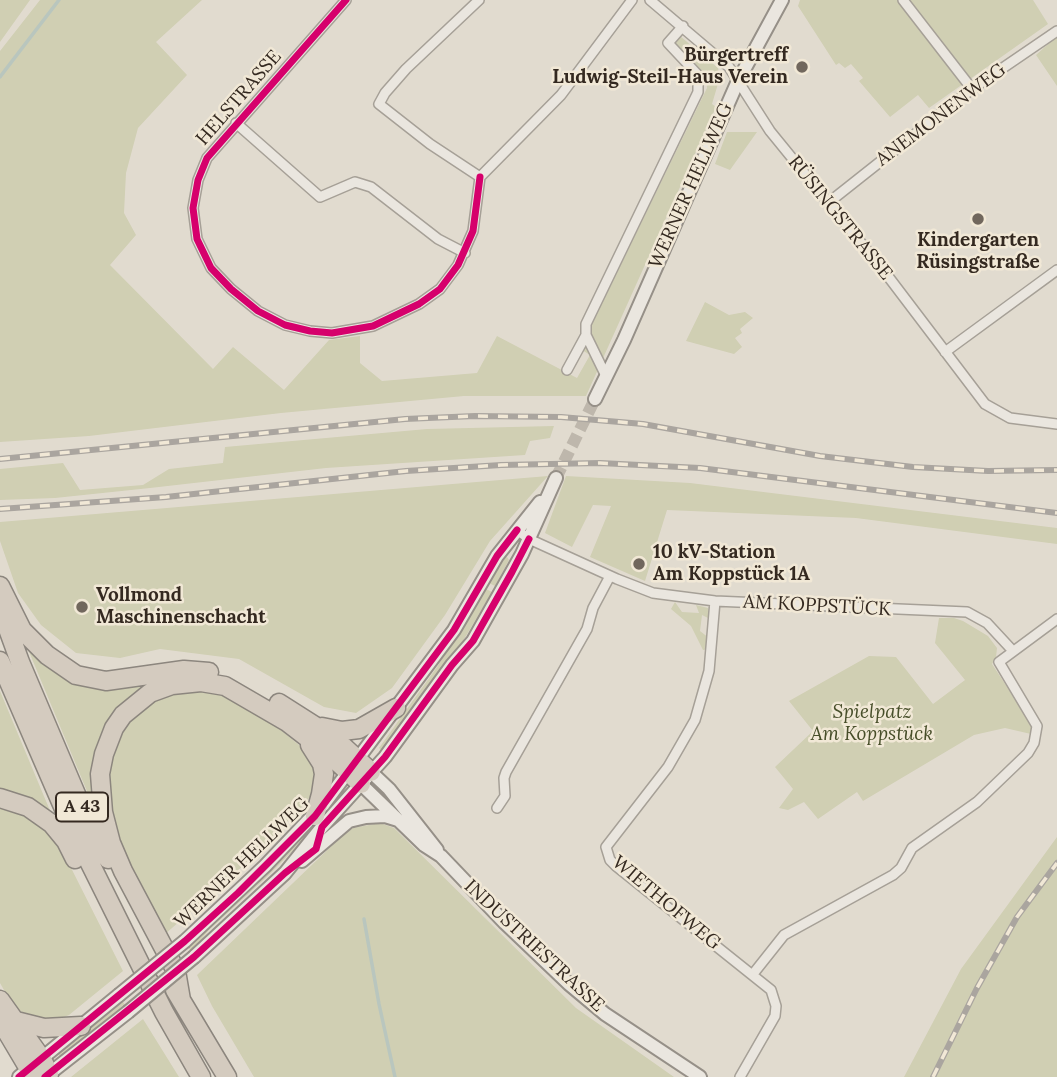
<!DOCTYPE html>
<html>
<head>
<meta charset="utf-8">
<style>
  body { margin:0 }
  canvas { display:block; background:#e1dbcf }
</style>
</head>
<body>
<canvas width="1057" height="1077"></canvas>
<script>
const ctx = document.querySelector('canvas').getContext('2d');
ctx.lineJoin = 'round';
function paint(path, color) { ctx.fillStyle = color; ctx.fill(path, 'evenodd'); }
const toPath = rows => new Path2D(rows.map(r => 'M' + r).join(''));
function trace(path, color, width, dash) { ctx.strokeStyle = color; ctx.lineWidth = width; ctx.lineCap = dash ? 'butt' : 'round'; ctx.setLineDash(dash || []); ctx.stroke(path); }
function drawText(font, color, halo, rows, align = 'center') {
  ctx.font = font + ' Lora,serif'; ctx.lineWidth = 5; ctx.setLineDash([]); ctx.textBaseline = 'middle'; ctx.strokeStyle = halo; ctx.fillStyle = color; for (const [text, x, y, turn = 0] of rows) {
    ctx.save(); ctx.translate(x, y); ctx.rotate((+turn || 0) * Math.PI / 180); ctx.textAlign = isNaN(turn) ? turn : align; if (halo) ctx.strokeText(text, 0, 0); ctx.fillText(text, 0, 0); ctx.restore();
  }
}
paint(toPath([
  [0,0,30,0,0,42],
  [40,0,202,0,156,42,187,75,138,128,126,173,124,213,136,235,110,265,213,369,233,347,284,390,329,340,360,336,360,363,382,381,477,373,497,336,577,378,590,355,582,350,589,330,707,88,706,77,675,44,680,36,718,68,720,77,712,104,716,107,586,396,464,396,281,413,89,436,0,442,0,51],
  [800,0,1033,0,1048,24,929,108,918,95,890,117,859,81,863,78,851,64,845,68,839,63,836,65,798,6],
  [1057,36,1057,86,1036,55],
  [727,132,757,132,730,170,715,164],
  [705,302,729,315,745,312,753,318,740,329,742,333,735,338,742,347,734,354,686,341],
  [554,426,550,438,530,441,525,455,326,468,150,488,55,498,0,500,0,469,63,463,80,490,143,485,169,469,223,463,225,447,427,429],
  [548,476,490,541,445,615,392,688,356,713,324,707,239,659,160,649,120,658,76,653,41,625,18,593,0,541,0,522],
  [566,476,690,483,1057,528,1057,544,856,518,667,510,645,581,590,557,611,506,593,505,572,547,545,533],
  [507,557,509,560,495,586,489,583,503,558],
  [486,589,492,592,447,668,385,753,379,748,437,667],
  [675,602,682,612,699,613,696,605,708,608,710,619,702,615,700,631,709,638,708,649,703,650,691,626,671,609],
  [939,618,954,618,963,621,988,636,997,648,996,657,992,664,1032,725,1031,734,1005,728,974,735,863,801,857,792,818,819,804,802,788,810,779,808,793,789,775,767,813,731,789,701,869,656,896,657,933,704,965,680,935,643],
  [25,642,96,688,128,688,168,680,125,703,98,811,89,796],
  [199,688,234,696,266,718,299,745,311,760,316,771,316,782,310,797,300,809,244,865,164,935,114,828,107,785,116,738,128,720,159,696],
  [0,691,51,813,0,792],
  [344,791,346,793,309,834,270,874,209,930,191,952,187,945,268,873],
  [0,804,36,817,60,846,123,971,69,1015,57,1020,29,1018,12,1004,0,983],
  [380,823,394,828,576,1008,674,1077,254,1077,212,1006,197,975,341,837,353,828],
  [1057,837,1057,1077,904,1077,961,969],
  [122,1000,126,1007,65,1055,59,1057,59,1052],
  [143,1019,179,1077,71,1077]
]), '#d0cfb3');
trace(toPath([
  [0,77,59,0],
  [364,919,379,1004,395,1077]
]), '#b9c6be', 3.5);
trace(toPath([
  [556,478,595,399]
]), '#beb7ac', 12, [12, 6]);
const street = toPath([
  [346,0,207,158,198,180,193,208,197,239,211,268,231,289,258,311,285,325,310,331,332,333,373,326,419,304,440,289,458,265,473,231,480,177],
  [479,0,406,69,385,93,379,104,430,144,480,177,561,95,632,0],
  [650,0,729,67,770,131,884,271,985,404,1010,418,1057,424],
  [903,0,972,89],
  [236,123,320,197,355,182,371,187,438,239,465,253],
  [828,203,972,89,1057,31],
  [586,335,606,376],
  [945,352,1057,270],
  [567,370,586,335,586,324,698,92,698,75,668,43,683,26],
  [517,530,529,539,617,579,653,593,715,601,967,612,987,623,1013,651],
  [715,601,709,671,695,720,668,767,606,847,610,860,616,866,771,990,776,1006,775,1016,740,1077],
  [497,808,505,796,504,778,506,772,587,629,593,608,610,576],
  [753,974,784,935,893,875,901,868,912,848,977,802,1028,753,1034,743,1037,726,999,662,1057,619]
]);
const secondary = toPath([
  [595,399,624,340,738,81,782,0],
  [371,772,389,789,437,850],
  [361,784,424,845,441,856,505,923,569,984,605,1014,700,1077],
  [302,861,349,821,366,817,385,816,398,820],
  [185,941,265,866,324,804,454,630,497,556,540,502],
  [194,957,285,873,322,827,385,757,452,665,473,641,522,554,556,478],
  [19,1077,119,995],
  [45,1077,128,1012]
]);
const highway = toPath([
  [0,586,22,630,47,655,76,675,106,681,184,670,209,672],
  [0,607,20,662,87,820,108,859],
  [0,661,71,825,164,1012,201,1077],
  [279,703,334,738,371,772],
  [322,727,342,731,359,729,396,708],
  [310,745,322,764,324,774,321,794,315,816],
  [0,798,28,807,52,824,66,841,75,859],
  [175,990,227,1077],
  [0,1000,42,1059,49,1074],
  [181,1000,176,971,123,871,111,843,103,812,100,774,104,754,114,728,123,715,150,693,172,685,201,682,225,686,287,722,331,756,361,784],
  [0,1020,29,1069,49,1074],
  [16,1021,44,1028,81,1026]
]);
trace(street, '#a6a097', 12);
trace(secondary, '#969088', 16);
trace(highway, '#8c867e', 21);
trace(street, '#eae6df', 9);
trace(secondary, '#eae6df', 12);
trace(highway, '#d4cbbf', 18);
const rail = toPath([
  [0,459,405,419,475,416,561,417,643,424,820,456,913,467,988,471,1057,470],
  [0,509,166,497,406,471,501,465,600,463,700,468,1057,513],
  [933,1077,977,988,1017,917,1057,863]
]);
trace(rail, '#aaa59f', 6);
trace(rail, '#f1e8d6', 3.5, [10]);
const secondaryBridge = toPath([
  [119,995,185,941],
  [128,1012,194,957]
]);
trace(secondaryBridge, '#969088', 16, []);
trace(secondaryBridge, '#eae6df', 12);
trace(toPath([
  [346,0,207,158,198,180,193,208,197,239,211,268,231,289,258,311,285,325,310,331,332,333,373,326,419,304,440,289,458,265,473,231,480,177],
  [19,1077,185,941,238,893,315,816,454,630,497,556,517,530],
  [45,1077,194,957,285,873,316,849,322,827,385,757,452,665,473,641,512,572,529,539]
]), '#d6006c', 7);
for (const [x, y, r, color] of [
  [802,67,7,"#71675d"],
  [978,219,7,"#71675d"],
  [639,564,7,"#71675d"],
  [82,607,7,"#71675d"]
]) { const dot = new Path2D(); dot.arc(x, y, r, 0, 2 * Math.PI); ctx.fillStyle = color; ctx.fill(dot); trace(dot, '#f1e8d6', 2.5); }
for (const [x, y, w] of [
  [82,807,52]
]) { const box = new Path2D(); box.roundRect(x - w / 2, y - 14.5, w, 29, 5); ctx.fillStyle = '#f1e8d6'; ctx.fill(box); trace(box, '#342920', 2); }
drawText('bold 18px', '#342920', null, [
  ["A 43",82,807]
]);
drawText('bold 19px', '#342920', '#f1e8d6', [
  ["Bürgertreff",788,56,"right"],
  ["Ludwig-Steil-Haus Verein",788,78,"right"],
  ["Kindergarten",978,241,"center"],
  ["Rüsingstraße",978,263,"center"],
  ["10 kV-Station",653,553],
  ["Am Koppstück 1A",653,575],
  ["Vollmond",96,596],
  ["Maschinenschacht",96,618]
], 'left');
drawText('19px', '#342920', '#f1e8d6', [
  ["HELSTRASSE",239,98,-49],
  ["ANEMONENWEG",941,115,-37],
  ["WERNER HELLWEG",691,186,-66],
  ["RÜSINGSTRASSE",840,218,51],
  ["AM KOPPSTÜCK",817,606,3],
  ["WERNER HELLWEG",242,863,-44],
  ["WIETHOFWEG",666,903,40],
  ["INDUSTRIESTRASSE",534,946,43]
]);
drawText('italic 19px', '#474e29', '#f1e8d6', [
  ["Spielpatz",872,713],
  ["Am Koppstück",872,735]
]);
</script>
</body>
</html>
